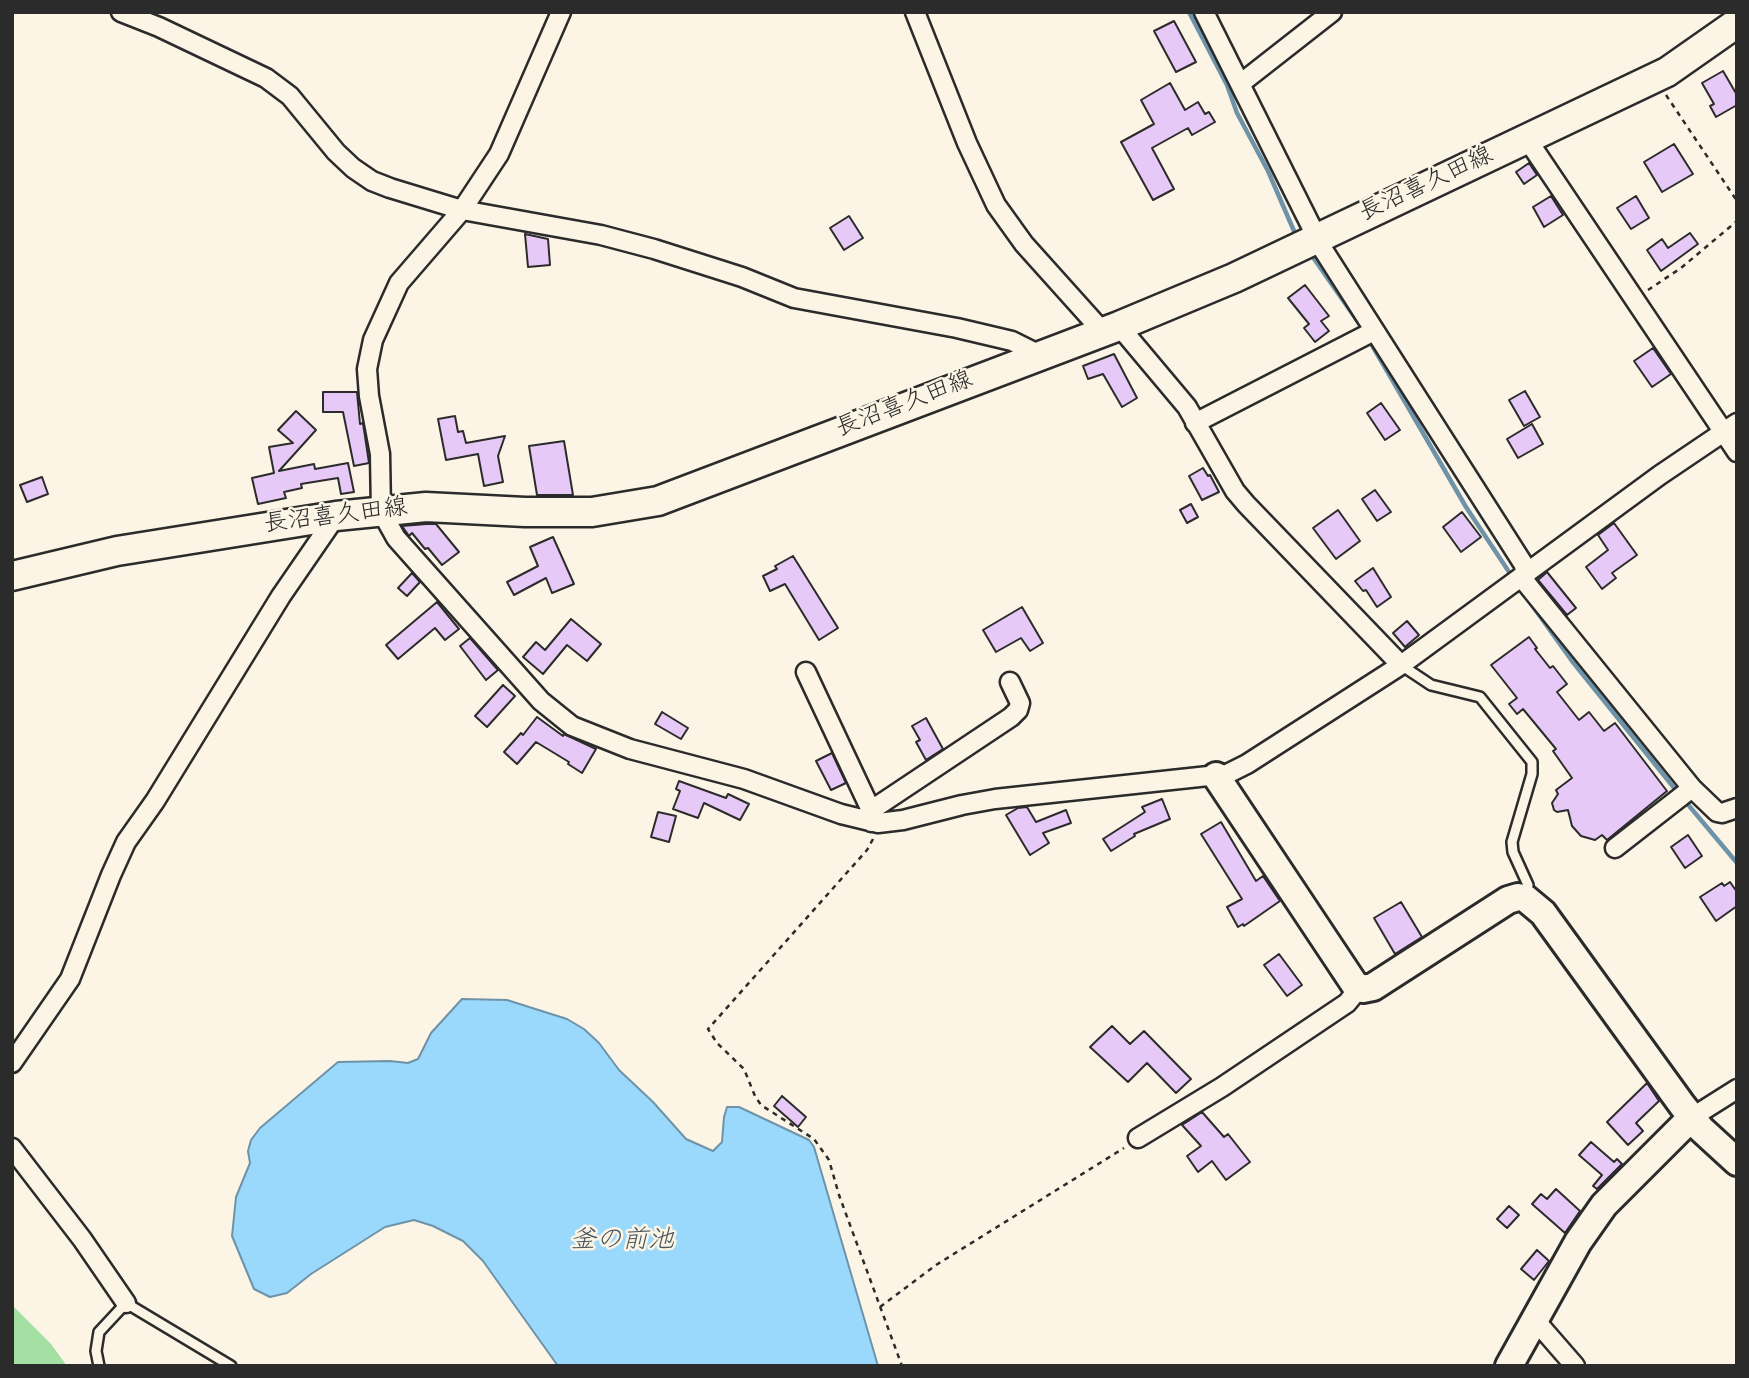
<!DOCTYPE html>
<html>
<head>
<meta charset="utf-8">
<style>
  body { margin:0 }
  #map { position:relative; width:1749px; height:1378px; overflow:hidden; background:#fcf5e5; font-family:Kalam,sans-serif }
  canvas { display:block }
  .frame { position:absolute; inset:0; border:14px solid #2b2b2b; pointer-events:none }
</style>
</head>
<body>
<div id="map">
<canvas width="1749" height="1378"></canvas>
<div class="frame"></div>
</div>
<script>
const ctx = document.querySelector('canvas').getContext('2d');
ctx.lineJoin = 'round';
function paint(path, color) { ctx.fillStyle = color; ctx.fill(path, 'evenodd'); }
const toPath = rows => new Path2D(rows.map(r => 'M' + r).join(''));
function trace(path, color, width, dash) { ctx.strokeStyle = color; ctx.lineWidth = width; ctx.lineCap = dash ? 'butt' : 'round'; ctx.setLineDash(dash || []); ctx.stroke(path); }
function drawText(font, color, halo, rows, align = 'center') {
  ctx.font = font + ' Kalam,"Klee One",sans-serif'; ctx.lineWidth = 5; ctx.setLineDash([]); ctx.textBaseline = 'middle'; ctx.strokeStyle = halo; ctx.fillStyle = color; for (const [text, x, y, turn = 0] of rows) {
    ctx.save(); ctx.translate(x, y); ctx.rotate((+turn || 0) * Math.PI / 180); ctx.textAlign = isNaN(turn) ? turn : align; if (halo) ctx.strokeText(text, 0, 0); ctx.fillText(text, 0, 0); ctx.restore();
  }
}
paint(toPath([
  [12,1305,51,1344,67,1366,12,1366]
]), '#a4dfa4');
const water = toPath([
  [462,999,507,1000,567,1019,584,1029,599,1043,619,1070,653,1102,686,1139,713,1151,722,1142,724,1117,727,1107,739,1107,809,1140,814,1147,878,1366,558,1366,483,1261,463,1241,433,1226,414,1220,385,1227,311,1274,287,1293,270,1297,254,1289,232,1236,236,1197,250,1163,248,1151,251,1140,260,1128,338,1062,390,1061,408,1063,418,1059,431,1033,462,999]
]);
paint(water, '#9bd9fc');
trace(water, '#6e93a8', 2);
trace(toPath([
  [1189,12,1227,85,1237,113,1268,171,1294,231,1299,238],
  [1310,253,1365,332],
  [1369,340,1466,507,1513,578],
  [1524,594,1572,661,1679,794],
  [1685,801,1737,863]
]), '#6e93a8', 4.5);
const building = toPath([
  [1174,21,1196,62,1176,72,1154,31,1174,21],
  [1723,71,1737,95,1737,105,1716,117,1710,106,1714,104,1702,83,1723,71],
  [1170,83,1185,110,1198,102,1205,114,1209,112,1215,122,1192,135,1188,128,1152,148,1174,189,1153,200,1121,142,1154,124,1141,100,1170,83],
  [1674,144,1693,174,1662,192,1644,162,1674,144],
  [1529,163,1537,175,1524,184,1516,172,1529,163],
  [1551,196,1563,215,1544,227,1533,207,1551,196],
  [1636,196,1649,218,1631,229,1617,208,1636,196],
  [849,216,863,238,844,250,830,228,849,216],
  [1690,233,1698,244,1661,271,1647,250,1662,239,1668,248,1690,233],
  [525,234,548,239,550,265,528,267,525,234],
  [1305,285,1329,316,1321,321,1329,331,1315,342,1304,328,1309,324,1288,298,1305,285],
  [1653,348,1671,374,1652,387,1634,361,1653,348],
  [1114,354,1137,398,1122,407,1103,374,1088,379,1083,366,1114,354],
  [1525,391,1540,417,1524,426,1509,400,1525,391],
  [323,392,357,392,360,424,363,423,369,463,354,466,343,412,323,412,323,392],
  [1381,403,1400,430,1385,440,1367,413,1381,403],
  [296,411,316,430,279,471,314,464,315,469,348,463,354,492,341,494,338,478,301,484,302,488,284,492,286,498,258,504,252,478,274,473,269,447,293,443,278,430,296,411],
  [455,416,458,432,463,431,466,443,505,436,498,456,503,482,484,486,478,454,446,460,438,419,455,416],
  [1532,424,1543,444,1518,458,1507,439,1532,424],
  [564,441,573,495,537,495,529,446,564,441],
  [1203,468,1208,476,1210,475,1219,492,1202,500,1189,476,1203,468],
  [42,477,48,494,27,502,20,485,42,477],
  [1375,490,1391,512,1377,521,1362,499,1375,490],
  [1191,504,1198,517,1187,523,1180,510,1191,504],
  [1338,510,1360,541,1336,559,1313,528,1338,510],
  [1462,512,1481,537,1461,552,1443,527,1462,512],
  [1614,523,1637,555,1612,573,1616,578,1602,589,1586,567,1608,550,1598,535,1614,523],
  [426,524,436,524,459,552,442,565,428,548,425,549,412,533,409,536,402,526,426,524],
  [553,537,574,584,552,593,546,578,514,595,507,582,538,566,530,547,553,537],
  [793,556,838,628,819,640,785,584,770,591,763,576,777,569,775,566,793,556],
  [1373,568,1391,597,1377,607,1366,590,1363,591,1355,581,1373,568],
  [1547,572,1576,608,1567,615,1538,580,1547,572],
  [412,573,420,582,407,596,398,588,412,573],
  [437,602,459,629,445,640,435,628,398,659,386,645,437,602],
  [1022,607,1043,643,1030,651,1021,638,996,652,983,630,1022,607],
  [571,619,601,644,587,661,567,645,543,674,523,657,536,642,545,650,571,619],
  [1407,621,1419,635,1405,647,1393,633,1407,621],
  [1529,637,1537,648,1535,649,1550,668,1553,666,1567,684,1557,692,1579,720,1589,712,1604,731,1615,723,1667,791,1607,840,1602,835,1595,840,1581,836,1572,826,1568,810,1557,812,1554,810,1552,803,1558,794,1556,790,1572,778,1553,751,1556,749,1523,709,1517,714,1509,704,1517,698,1491,665,1529,637],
  [470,638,498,670,486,680,460,646,470,638],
  [503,685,515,696,487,727,475,716,503,685],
  [662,712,688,728,681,739,655,724,662,712],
  [537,717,563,736,564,734,596,749,582,773,568,764,569,762,536,742,517,764,504,752,521,733,523,735,537,717],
  [926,718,943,749,926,760,916,742,920,740,912,726,926,718],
  [832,753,846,783,831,790,816,761,832,753],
  [679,781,726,798,728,794,749,804,740,820,704,803,698,818,673,809,680,791,676,789,679,781],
  [1162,799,1170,819,1134,834,1135,836,1111,851,1103,839,1145,812,1142,807,1162,799],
  [1027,807,1036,822,1066,810,1071,823,1043,833,1049,843,1030,855,1006,815,1018,808,1027,807],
  [658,812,676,816,669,842,651,837,658,812],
  [1221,822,1256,881,1263,876,1280,901,1244,926,1243,924,1238,927,1227,907,1242,899,1201,834,1221,822],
  [1688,835,1702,856,1685,868,1671,847,1688,835],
  [1730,882,1737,892,1737,906,1716,921,1700,897,1722,883,1724,886,1730,882],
  [1401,902,1422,937,1395,954,1374,918,1401,902],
  [1279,954,1302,985,1287,996,1264,965,1279,954],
  [1112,1026,1130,1044,1144,1031,1191,1079,1176,1093,1147,1063,1128,1082,1090,1047,1112,1026],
  [1647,1083,1659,1101,1636,1123,1643,1131,1628,1145,1607,1122,1647,1083],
  [782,1096,806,1117,798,1127,774,1106,782,1096],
  [1202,1112,1224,1137,1228,1134,1250,1162,1226,1180,1212,1161,1198,1172,1187,1156,1201,1146,1182,1125,1202,1112],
  [1591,1142,1614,1162,1617,1159,1622,1164,1597,1189,1593,1186,1602,1175,1579,1155,1591,1142],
  [1556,1189,1580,1211,1565,1233,1532,1204,1541,1194,1547,1199,1556,1189],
  [1509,1206,1519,1215,1507,1228,1497,1219,1509,1206],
  [1537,1250,1549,1261,1534,1280,1521,1269,1537,1250]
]);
paint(building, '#e7c9f8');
trace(building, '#2b2b2b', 2);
const lane = toPath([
  [1401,665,1431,685,1480,697,1532,762,1532,774,1512,842,1513,852,1528,885,1526,897],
  [99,1366,96,1351,99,1332,126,1303,231,1366]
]);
const street = toPath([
  [121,12,159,27,266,78,290,96,336,152,353,168,372,181,390,188,462,210,601,235,654,249,742,277,794,298,957,328,1012,341,1040,355],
  [561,12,499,154,462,210,399,283,373,340,367,369,369,396,380,454,381,511,396,538,541,701,572,726,630,749,744,779,841,814,878,823,903,820,962,805,995,799,1227,774,1247,764,1401,665,1660,475,1737,423],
  [915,12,967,143,996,205,1024,244,1103,332],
  [1204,12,1322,248,1524,565,1526,583,1692,788,1717,812,1722,813,1737,808],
  [1240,84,1332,12],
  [1527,139,1737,452],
  [1119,326,1187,407,1235,491,1246,504,1401,665],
  [1195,423,1374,331],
  [806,672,869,806,871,822],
  [870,811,1011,717,1018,710,1020,703,1010,682],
  [1615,848,1692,788],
  [12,1063,70,979,111,875,126,842,155,801,281,596,336,516],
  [1691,1118,1737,1089],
  [1138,1138,1222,1087,1347,1003,1360,987],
  [12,1148,82,1239,126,1303],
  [1535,1320,1575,1366]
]);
const secondary = toPath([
  [1216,776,1355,985,1363,989,1373,987,1508,900,1518,897,1525,898,1543,913,1682,1105,1701,1129,1737,1162],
  [1509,1366,1578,1242,1604,1205,1691,1118]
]);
const primary = toPath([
  [12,576,117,551,336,516,426,507,525,512,592,512,658,501,1119,326,1234,278,1667,72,1737,23]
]);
trace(lane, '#2b2b2b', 14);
trace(street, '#2b2b2b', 23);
trace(secondary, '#2b2b2b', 32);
trace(primary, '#2b2b2b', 33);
trace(toPath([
  [1666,95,1737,201],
  [1648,290,1681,268,1737,221],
  [873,839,867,850,708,1029,717,1043,744,1069,755,1096,761,1105,814,1139,829,1160,839,1195,902,1366],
  [880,1307,936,1265,1124,1148]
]), '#2b2b2b', 2.5, [5, 5]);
trace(lane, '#fcf5e5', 9);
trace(street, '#fcf5e5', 18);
trace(secondary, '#fcf5e5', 26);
trace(primary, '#fcf5e5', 28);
drawText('24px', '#2b2b2b', '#fcf5e5', [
  ["長沼喜久田線",1427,186,-25],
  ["長沼喜久田線",905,406,-21],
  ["長沼喜久田線",336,518,-7]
]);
drawText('italic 26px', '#47565f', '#fcf5e5', [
  ["釜の前池",622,1243]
]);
</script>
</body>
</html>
